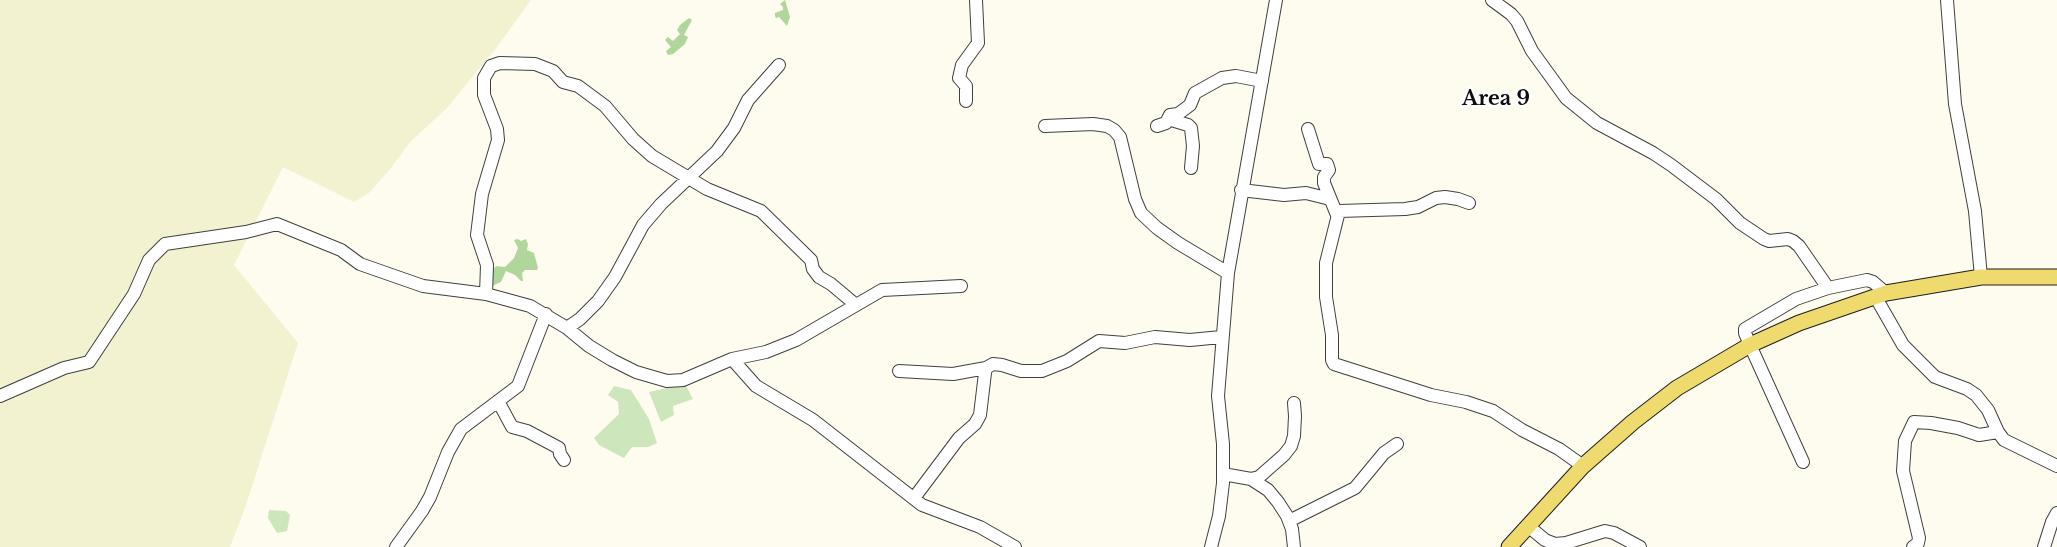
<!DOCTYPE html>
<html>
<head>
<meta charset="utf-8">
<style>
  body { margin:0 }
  canvas { display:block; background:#fefcef }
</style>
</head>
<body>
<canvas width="2057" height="547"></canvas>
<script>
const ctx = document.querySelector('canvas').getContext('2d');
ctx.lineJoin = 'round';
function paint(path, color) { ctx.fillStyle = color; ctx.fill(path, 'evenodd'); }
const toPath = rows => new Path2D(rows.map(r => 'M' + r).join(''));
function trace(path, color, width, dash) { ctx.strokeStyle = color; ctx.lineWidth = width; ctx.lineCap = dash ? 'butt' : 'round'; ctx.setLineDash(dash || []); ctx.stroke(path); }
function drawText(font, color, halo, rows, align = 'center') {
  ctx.font = font + ' "Libre Baskerville",serif'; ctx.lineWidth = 5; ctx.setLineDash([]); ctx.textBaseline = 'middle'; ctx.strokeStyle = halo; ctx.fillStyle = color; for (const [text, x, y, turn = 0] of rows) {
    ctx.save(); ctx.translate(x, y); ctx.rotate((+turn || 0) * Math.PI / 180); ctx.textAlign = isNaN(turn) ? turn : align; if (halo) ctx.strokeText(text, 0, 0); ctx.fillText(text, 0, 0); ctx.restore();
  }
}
paint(toPath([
  [0,0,531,0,497,47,447,108,410,142,391,168,369,193,354,202,283,167,234,265,298,343,246,505,230,547,0,547]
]), '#f2f2d1');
paint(toPath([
  [685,384,693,399,673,406,674,415,661,422,649,392],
  [614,386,631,390,649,419,657,443,648,447,632,447,624,458,599,445,594,438,619,414,618,402,608,395],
  [269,510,286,511,290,515,287,531,277,533,268,518]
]), '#cee6bb');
paint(toPath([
  [785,0,790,17,787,26,779,17,776,18,775,16,775,13,783,10,783,7,780,4],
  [689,18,692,20,684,35,688,37,685,44,673,54,668,55,666,51,671,47,665,40,668,37,673,41,680,34,677,30,680,25],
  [518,239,521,241,526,239,528,244,527,250,534,253,538,268,537,270,525,270,522,273,523,281,521,281,515,275,506,271,501,282,490,287,491,272,496,266,505,267,514,258,518,248,514,240]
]), '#b1d69b');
const minor = toPath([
  [1492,0,1511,14,1517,21,1532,51,1566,98,1597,123,1653,153,1671,165,1716,199,1740,223,1764,239,1769,241,1788,239,1793,241,1799,246,1828,288],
  [1947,0,1955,104,1975,211,1981,277],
  [966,101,966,86,959,78,962,65,978,43,976,0],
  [1168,119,1188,125,1191,128,1193,146,1191,168],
  [1045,126,1093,124,1107,126,1114,130,1120,137,1135,199,1141,213,1157,228,1178,243,1228,273],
  [1157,126,1166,123,1170,115,1178,114,1190,105,1195,93,1222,78,1236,76,1262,81],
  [1308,129,1319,164,1327,164,1329,170,1324,177,1324,183,1337,215],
  [1241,190,1284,195,1306,193,1330,199],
  [1469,203,1458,199,1445,197,1436,198,1418,207,1405,209,1339,211,1326,263,1326,297,1332,335,1332,360,1334,364,1431,395,1466,402,1493,411,1522,430,1559,449,1583,466],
  [486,294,487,265,477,235,482,194,498,140,497,129,484,95,484,78,491,66,500,63,535,64,553,71,563,82,578,86,605,106,633,139,652,156,707,189,761,211,811,260,813,269,819,277,831,284,856,305],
  [1875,296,1903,345,1935,377,1967,389,1976,395,1988,410,1998,432,2004,440,2057,466],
  [567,328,580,319,598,301,615,277,643,225,661,204,717,151,734,128,748,100,779,65],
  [732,359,756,386,813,420,922,505,980,527,1015,547],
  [899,371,953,374,986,368],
  [0,396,64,368,89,362,134,294,149,260,165,244,246,232,277,224,341,250,360,264,423,286,486,294,530,306,567,328,589,346,612,360,636,372,667,381,683,380,732,359,766,352,796,340,882,290,961,286],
  [498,401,512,427,527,431,559,448,560,454,564,460],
  [1803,462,1750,345,1745,333,1745,329,1796,299,1828,288,1867,280,1873,282,1886,293],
  [1223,474,1251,479,1259,477,1284,455,1291,446,1294,436,1295,416,1294,403],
  [1251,479,1268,490,1278,502,1287,516,1292,529,1294,547],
  [914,498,959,438,975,424,980,415,985,373,986,368,993,364,1002,365,1021,371,1042,371,1067,361,1099,341,1125,343,1155,337,1190,340,1221,337],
  [1289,521,1355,488,1384,453,1397,444],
  [1528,526,1545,540,1555,544,1566,543,1605,531,1614,533,1640,547],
  [396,547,422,511,430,497,448,452,461,429,518,386,546,314],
  [1211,547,1219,516,1223,483,1223,444,1218,396,1228,273,1276,0],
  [1913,547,1918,543,1919,538,1903,471,1905,441,1914,422,1931,423,1958,428,1979,435,1998,432],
  [2044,547,2052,522,2057,513]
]);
const major = toPath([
  [1509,547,1583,466,1633,422,1677,388,1750,345,1799,323,1886,293,1981,277,2057,277]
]);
trace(minor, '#404040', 14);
trace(major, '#1e1e1e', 17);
trace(minor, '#fff', 12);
trace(major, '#efda6e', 15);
drawText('bold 20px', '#0d0d0d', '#fff', [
  ["Area 9",1496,99]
]);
</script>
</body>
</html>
